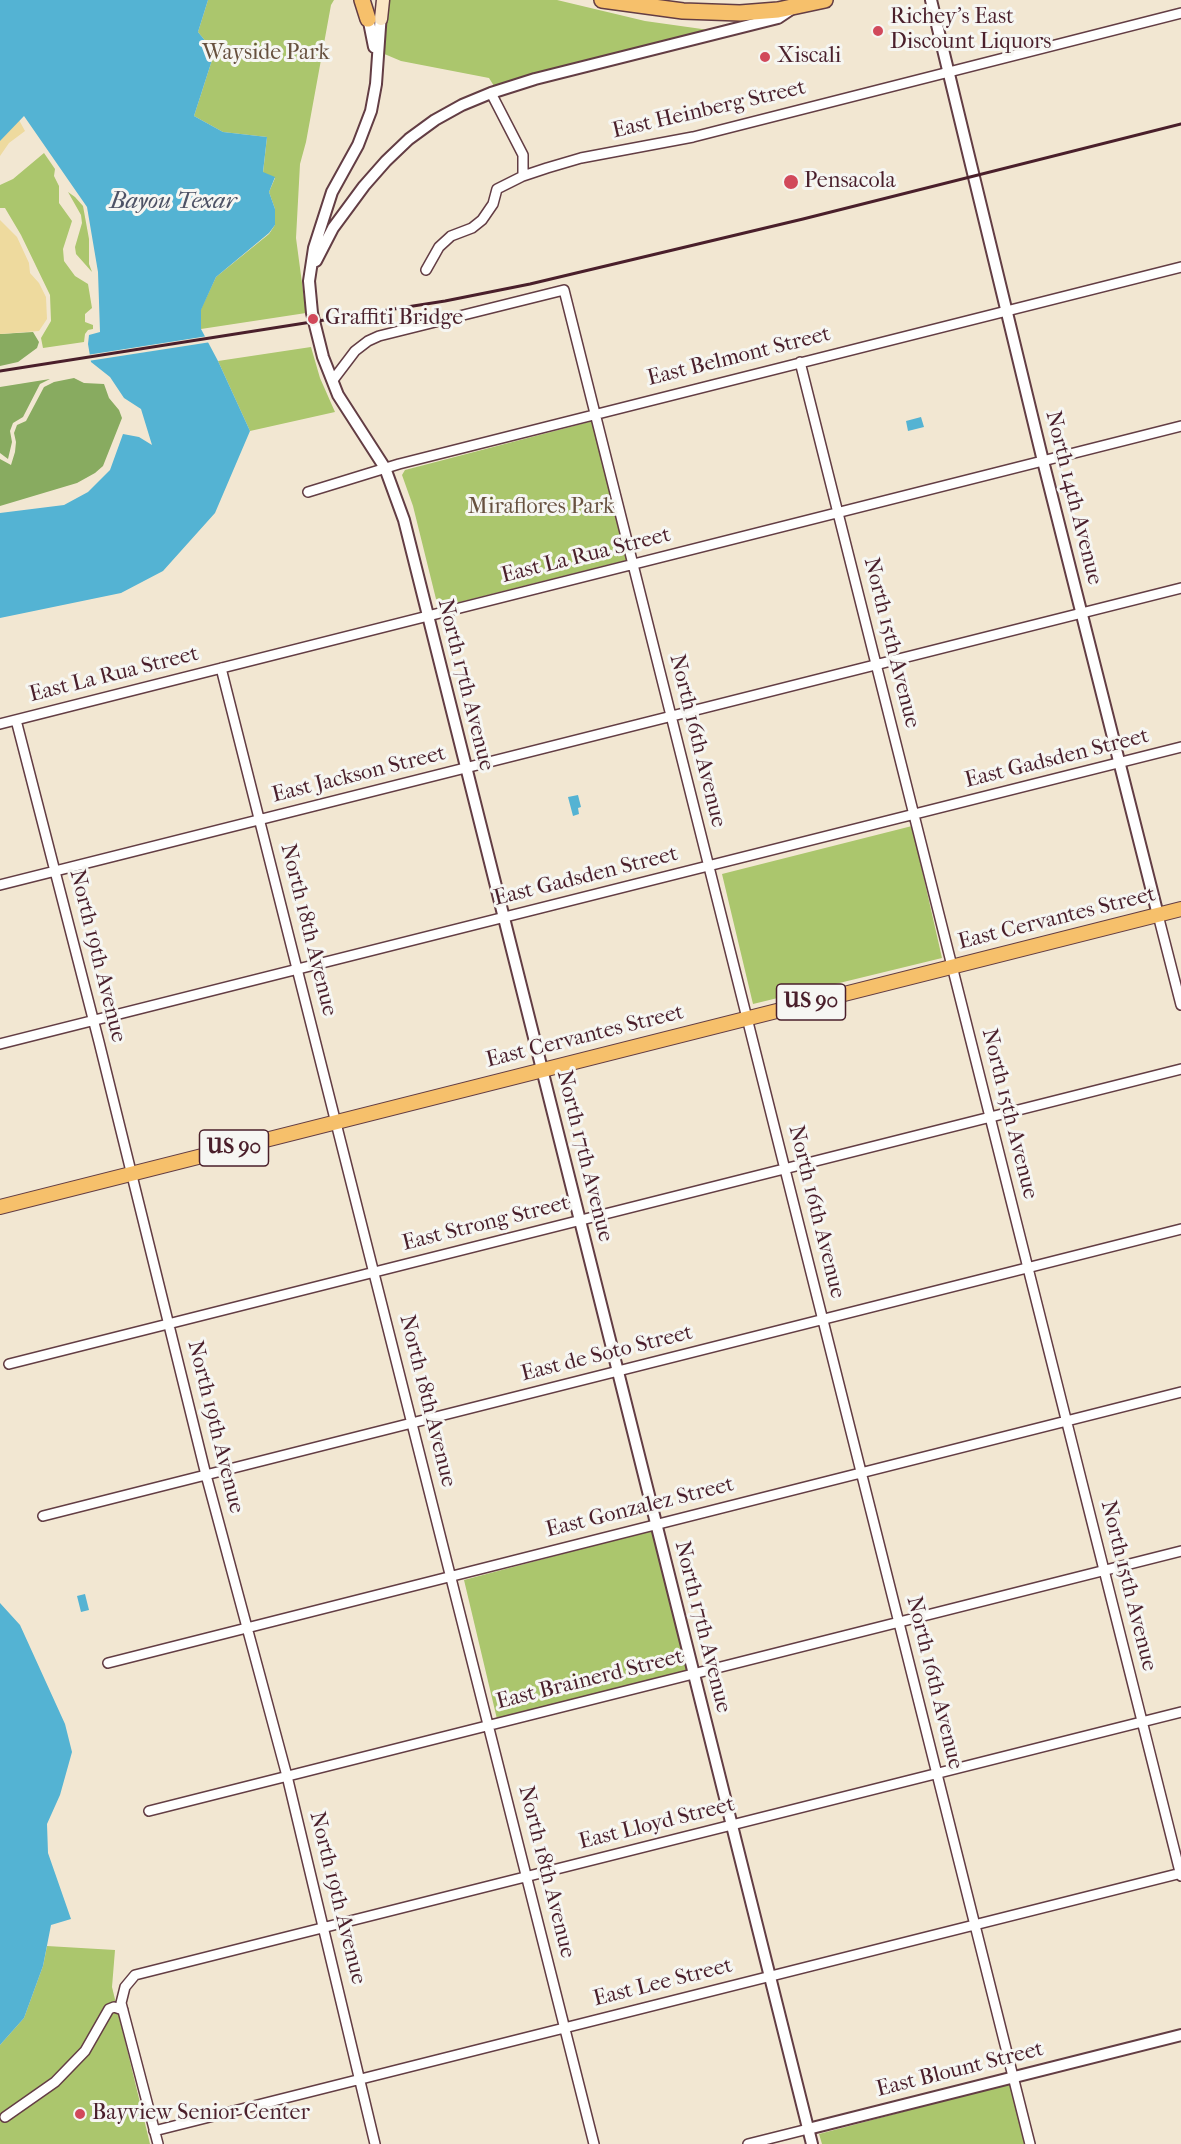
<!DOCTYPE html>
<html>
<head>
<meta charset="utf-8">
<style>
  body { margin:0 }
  canvas { display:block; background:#f2e7d2 }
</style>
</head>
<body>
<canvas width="1181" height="2144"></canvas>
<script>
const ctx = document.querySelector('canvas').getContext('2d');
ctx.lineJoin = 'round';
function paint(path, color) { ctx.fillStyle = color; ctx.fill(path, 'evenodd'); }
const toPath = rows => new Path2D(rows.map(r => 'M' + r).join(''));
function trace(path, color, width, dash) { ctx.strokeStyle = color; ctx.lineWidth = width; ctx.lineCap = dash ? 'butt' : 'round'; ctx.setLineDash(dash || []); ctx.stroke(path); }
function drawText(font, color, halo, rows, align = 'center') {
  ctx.font = font + ' "IM FELL French Canon",serif'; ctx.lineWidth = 6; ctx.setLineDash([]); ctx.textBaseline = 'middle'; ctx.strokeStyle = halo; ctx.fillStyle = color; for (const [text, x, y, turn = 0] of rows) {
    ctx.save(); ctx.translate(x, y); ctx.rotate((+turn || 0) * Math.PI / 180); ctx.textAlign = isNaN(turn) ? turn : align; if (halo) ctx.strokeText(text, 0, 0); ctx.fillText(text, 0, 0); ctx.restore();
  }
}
paint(toPath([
  [208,0,334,0,331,5,306,142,300,164,296,238,306,313,201,329,201,309,216,277,269,234,275,225,275,209,269,192,275,178,263,173,267,137,223,132,194,116,212,60,207,43,198,32],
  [388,0,557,0,645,21,709,30,534,74,494,86,489,78,401,61,382,53],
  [44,153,55,169,54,176,59,186,59,203,72,221,63,249,64,261,75,276,88,284,92,308,85,314,85,322,93,325,93,329,88,330,85,334,84,342,43,348,41,338,51,321,50,295,21,235,5,208,0,208,0,185,13,179],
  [68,192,75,197,83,206,89,239,89,264,92,272,76,254,75,247,82,223,81,215],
  [311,347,320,378,335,412,250,431,218,361],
  [593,421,627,560,444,606,436,599,413,506,402,475,405,470],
  [912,826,942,958,753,1004,722,874],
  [653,1530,688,1671,497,1719,464,1580],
  [47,1946,115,1950,112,1987,150,2144,0,2144,0,2045,24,2018,43,1966],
  [1012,2083,1026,2144,822,2144,819,2134]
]), '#abc66d');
paint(toPath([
  [33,332,39,342,37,348,18,362,0,366,0,334],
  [74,378,84,383,104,384,109,398,119,410,122,418,103,466,95,473,77,483,0,506,0,459,11,465,15,452,16,442,14,433,17,425,26,421,44,387,54,382],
  [50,379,40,384,23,417,13,423,10,431,12,442,8,459,0,453,0,387]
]), '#88ab60');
paint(toPath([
  [19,120,25,131,9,143,0,156,0,140],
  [0,220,17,237,29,263,30,273,39,283,46,297,47,319,39,331,0,334]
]), '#eeda9e');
paint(toPath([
  [0,0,208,0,198,32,207,43,212,60,194,116,223,132,267,137,263,172,275,177,269,192,275,209,275,225,269,233,216,277,201,310,201,329,218,361,250,431,215,513,163,571,121,593,0,618,0,513,64,505,88,492,110,470,123,434,139,437,152,445,141,409,124,398,110,377,91,362,88,344,89,335,100,332,98,272,87,207,24,116,0,141],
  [921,417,924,427,908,431,906,421],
  [578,795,581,807,578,808,579,814,573,816,568,797],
  [85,1594,89,1610,81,1612,77,1596],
  [0,1603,20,1625,65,1724,72,1752,60,1795,47,1824,48,1853,71,1919,51,1925,43,1966,24,2018,0,2045]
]), '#54b3d3');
paint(toPath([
  [208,336,211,342,88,361,87,355]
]), '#f2e7d2');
const minor = toPath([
  [491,93,523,155,523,176],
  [426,270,439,247,451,236,472,228,482,220,493,204,497,189,523,176,547,168,581,158,693,137,1181,13],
  [800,362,1181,1876],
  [333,380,355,351,368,341,379,336,564,290,1030,2144],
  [308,492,399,464,1181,267],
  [221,668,594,2144],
  [16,720,99,1042,206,1475,287,1776,375,2144],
  [0,724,1181,426],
  [0,885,1181,588],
  [1158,915,1181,1005],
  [0,1044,1181,747],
  [9,1364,1181,1069],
  [43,1516,1181,1229],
  [108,1663,1181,1392],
  [149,1811,1181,1551],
  [5,2117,55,2082,85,2051,109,2009,114,2007,123,2010],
  [154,2131,1181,1873],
  [158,2144,121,2003,125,1987,135,1975,1181,1712],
  [748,2144,808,2129]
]);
const tertiary = toPath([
  [931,0,1043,461,1158,915],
  [367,12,374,47],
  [381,13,376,84,371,111,358,145,332,192,314,248,309,281,312,313,323,357,338,395,385,468,404,520,812,2144],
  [316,261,333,228,364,186,386,161,409,139,435,120,462,105,491,93,535,79,778,18,790,10],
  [808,2129,1181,2035]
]);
const secondary = toPath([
  [381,19,383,0]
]);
const primary = toPath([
  [0,1207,1181,909]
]);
const trunk = toPath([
  [362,0,368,19],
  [602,0,683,11,740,13,778,10,825,0]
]);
trace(minor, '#633d44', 12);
trace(tertiary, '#633d44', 14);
trace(secondary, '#633d44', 15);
trace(primary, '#633d44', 16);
trace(trunk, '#633d44', 18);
trace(minor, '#fff', 9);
trace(tertiary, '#fff', 10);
trace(secondary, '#fbe6c4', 12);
trace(primary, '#f6c06b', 14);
trace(trunk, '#f6c06b', 15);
trace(toPath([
  [0,371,445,301,530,284,803,219,1181,124]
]), '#4a1f2b', 3);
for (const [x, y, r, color] of [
  [878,31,6,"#d1495b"],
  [765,57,6,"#d1495b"],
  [791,182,8,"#d1495b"],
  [313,319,6,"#d1495b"],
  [80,2114,6,"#d1495b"]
]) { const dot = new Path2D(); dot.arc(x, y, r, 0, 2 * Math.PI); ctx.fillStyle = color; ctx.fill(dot); trace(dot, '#f6f6f2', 2); }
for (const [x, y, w] of [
  [811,1002,69],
  [234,1148,69]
]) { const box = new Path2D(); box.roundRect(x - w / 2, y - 18, w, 36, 4.5); ctx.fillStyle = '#f6f6f2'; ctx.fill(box); trace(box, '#4a1f2b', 1.5); }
drawText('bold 21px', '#4a1f2b', null, [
  ["US 90",811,1002],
  ["US 90",234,1148]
]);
drawText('22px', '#4a1f2b', '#f6f6f2', [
  ["Richey's East",890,18],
  ["Discount Liquors",890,43],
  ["Xiscali",777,57],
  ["Pensacola",804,182],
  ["Graffiti Bridge",325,319],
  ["Bayview Senior Center",92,2114]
], 'left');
drawText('22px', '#67513f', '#f6f6f2', [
  ["Wayside Park",266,54],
  ["Miraflores Park",541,508]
]);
drawText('22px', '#4a1f2b', '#f6f6f2', [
  ["East Heinberg Street",709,110,-13],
  ["East Belmont Street",739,357,-14],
  ["North 14th Avenue",1073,498,76],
  ["East La Rua Street",586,556,-14],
  ["North 15th Avenue",891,643,76],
  ["East La Rua Street",114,675,-14],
  ["North 17th Avenue",465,685,76],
  ["North 16th Avenue",697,741,76],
  ["East Gadsden Street",1057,759,-14],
  ["East Jackson Street",359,775,-14],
  ["East Gadsden Street",586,877,-14],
  ["East Cervantes Street",1057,919,-14],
  ["North 18th Avenue",308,930,76],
  ["North 19th Avenue",97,956,76],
  ["East Cervantes Street",585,1037,-14],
  ["North 15th Avenue",1009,1114,76],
  ["North 17th Avenue",584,1156,76],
  ["North 16th Avenue",816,1212,76],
  ["East Strong Street",486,1224,-14],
  ["East de Soto Street",607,1354,-14],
  ["North 18th Avenue",427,1401,76],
  ["North 19th Avenue",215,1427,76],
  ["East Gonzalez Street",640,1508,-14],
  ["North 15th Avenue",1128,1586,76],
  ["North 17th Avenue",702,1627,76],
  ["East Brainerd Street",590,1680,-14],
  ["North 16th Avenue",934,1683,76],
  ["East Lloyd Street",657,1824,-14],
  ["North 18th Avenue",546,1872,76],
  ["North 19th Avenue",337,1898,76],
  ["East Lee Street",663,1983,-14],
  ["East Blount Street",960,2070,-14]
]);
drawText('italic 24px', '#4e5366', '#f6f6f2', [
  ["Bayou Texar",173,202]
]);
</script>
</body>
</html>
